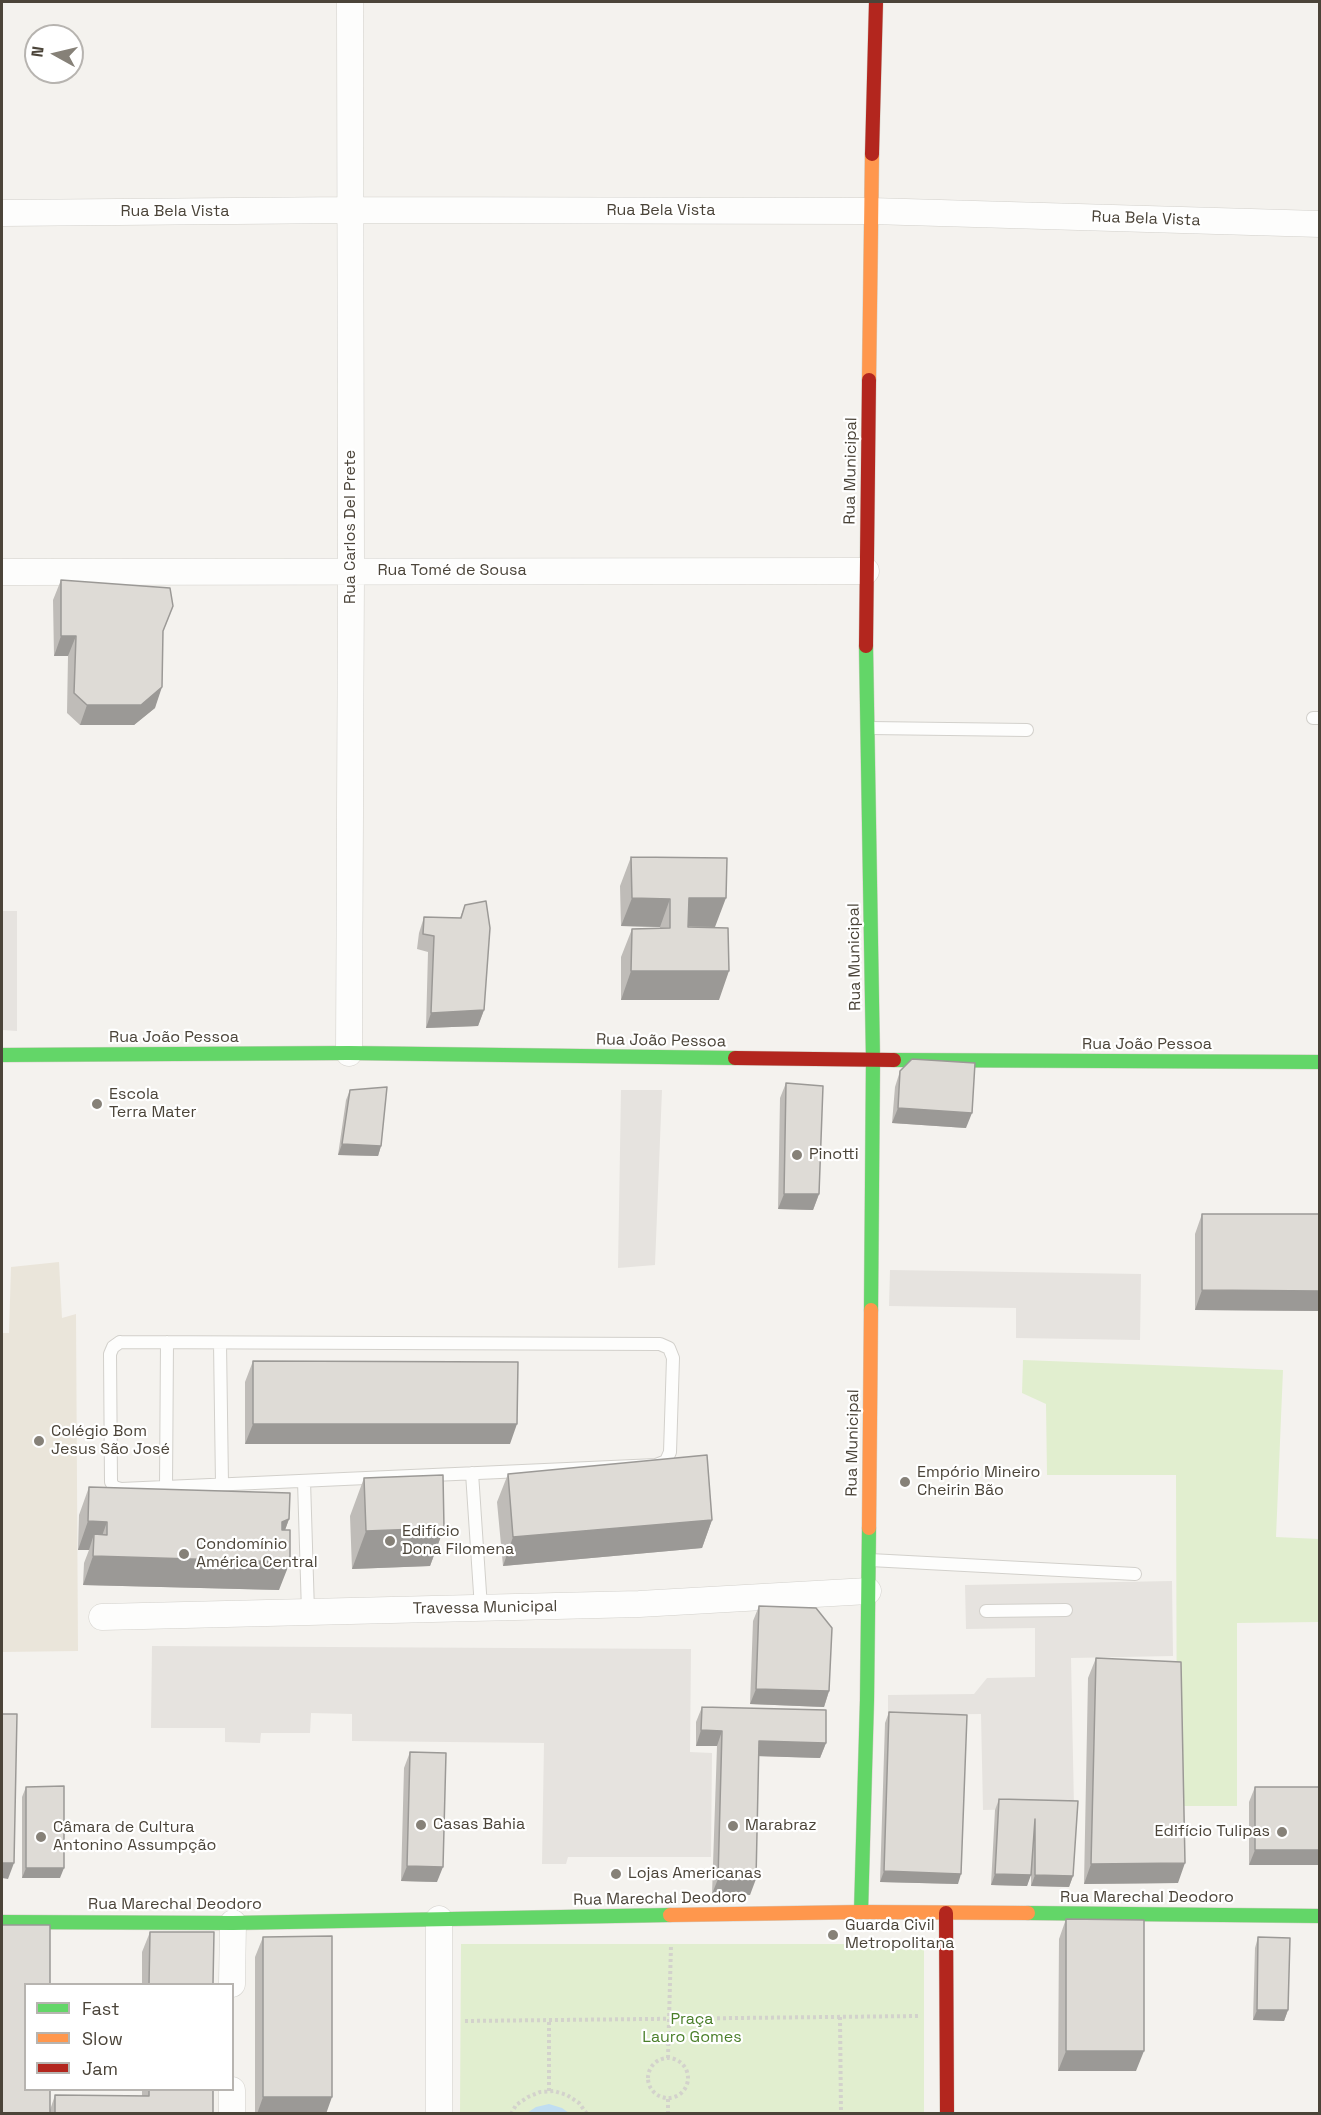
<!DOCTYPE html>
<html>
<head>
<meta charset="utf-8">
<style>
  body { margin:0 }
  #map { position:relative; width:1321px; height:2115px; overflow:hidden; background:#f4f2ee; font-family:"Space Grotesk",sans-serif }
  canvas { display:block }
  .frame { position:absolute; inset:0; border:3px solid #4b4439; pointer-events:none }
  .legend { position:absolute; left:24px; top:1983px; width:210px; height:108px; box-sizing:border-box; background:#fff; border:2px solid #b7b4b0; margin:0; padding:8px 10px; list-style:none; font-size:18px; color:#4b4439 }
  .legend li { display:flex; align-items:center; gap:12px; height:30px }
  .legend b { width:30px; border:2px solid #b7b4b0 }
  .north { position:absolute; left:24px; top:24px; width:60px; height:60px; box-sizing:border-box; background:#fff; border:2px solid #b7b4b0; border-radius:50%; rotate:278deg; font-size:16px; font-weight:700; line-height:24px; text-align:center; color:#4b4439 }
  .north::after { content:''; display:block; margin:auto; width:21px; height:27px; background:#868178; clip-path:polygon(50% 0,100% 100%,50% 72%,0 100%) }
</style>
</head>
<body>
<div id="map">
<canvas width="1321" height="2115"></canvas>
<div class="frame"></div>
<ul class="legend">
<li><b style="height:8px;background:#63d668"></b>Fast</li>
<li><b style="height:8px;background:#ff974d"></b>Slow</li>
<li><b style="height:8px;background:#b3261e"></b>Jam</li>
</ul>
<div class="north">N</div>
</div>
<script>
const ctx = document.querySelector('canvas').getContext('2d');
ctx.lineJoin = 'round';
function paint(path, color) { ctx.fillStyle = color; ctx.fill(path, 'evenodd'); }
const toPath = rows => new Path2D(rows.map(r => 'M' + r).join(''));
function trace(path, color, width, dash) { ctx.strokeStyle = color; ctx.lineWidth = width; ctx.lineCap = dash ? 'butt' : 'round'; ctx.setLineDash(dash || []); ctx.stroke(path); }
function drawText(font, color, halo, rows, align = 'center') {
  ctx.font = font + ' "Space Grotesk",sans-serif'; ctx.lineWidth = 4.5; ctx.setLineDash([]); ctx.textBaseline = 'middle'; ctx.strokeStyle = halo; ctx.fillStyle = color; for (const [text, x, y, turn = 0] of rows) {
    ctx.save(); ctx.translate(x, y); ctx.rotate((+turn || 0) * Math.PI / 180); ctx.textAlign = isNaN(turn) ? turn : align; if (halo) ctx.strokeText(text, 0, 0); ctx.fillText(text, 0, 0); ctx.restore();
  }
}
paint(toPath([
  [59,1262,62,1318,76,1314,78,1651,2,1652,2,1333,9,1333,11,1267]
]), '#eae5da');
paint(toPath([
  [1023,1360,1283,1370,1276,1537,1319,1539,1319,1622,1237,1623,1237,1806,1177,1806,1176,1475,1047,1475,1046,1404,1022,1393],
  [461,1944,924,1944,924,2113,460,2114]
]), '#e1eecf');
paint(toPath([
  [2,911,17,911,17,1031,2,1030],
  [621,1090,662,1090,655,1265,618,1268],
  [890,1270,1141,1274,1140,1340,1016,1338,1016,1308,889,1306],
  [1172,1581,1173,1656,1071,1658,1074,1808,983,1810,981,1714,888,1715,888,1695,974,1694,987,1678,1035,1677,1035,1628,966,1629,965,1585],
  [152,1646,691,1649,690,1752,712,1753,711,1857,568,1857,566,1864,542,1864,544,1743,352,1741,352,1714,311,1713,310,1733,261,1733,260,1743,225,1742,225,1728,151,1728]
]), '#e6e3df');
paint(toPath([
  [549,2104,562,2108,569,2113,527,2113,536,2107]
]), '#c0ddf1');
const lane = toPath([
  [1313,718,1320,718],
  [870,728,1027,730],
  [120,1342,660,1344,669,1348,673,1358,670,1452,666,1461,656,1465,121,1489,114,1487,111,1482,110,1354,113,1347,120,1342],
  [220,1343,222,1484],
  [472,1473,481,1608],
  [304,1481,308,1612],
  [166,1487,167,1342],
  [870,1560,1135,1574],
  [986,1611,1066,1610]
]);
const street = toPath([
  [2,213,350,210,871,211,1320,224],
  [2,572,866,571],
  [349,1053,351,571,350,2],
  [102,1617,639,1604,868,1591],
  [439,1919,439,2114],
  [232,1984,233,1923],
  [232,2114,232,2090]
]);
const fast = toPath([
  [866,646,873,1060,871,1310],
  [2,1055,349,1053,735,1058],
  [894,1060,1320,1062],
  [861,1912,867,1700,869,1528],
  [1028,1913,1320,1916],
  [2,1922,233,1923,670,1915]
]);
const slow = toPath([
  [869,380,872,154],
  [869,1528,871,1310],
  [670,1915,861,1912,1028,1913]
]);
const jam = toPath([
  [872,154,876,2],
  [866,646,869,380],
  [735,1058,894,1060],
  [946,1913,947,2114]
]);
trace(lane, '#d2d0cb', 14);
trace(street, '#d2d0cb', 27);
trace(fast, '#d3cfc5', 15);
trace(slow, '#d3cfc5', 15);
trace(jam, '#d3cfc5', 15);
trace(toPath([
  [840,2017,841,2114],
  [465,2021,919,2016],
  [668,2058,671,1945],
  '648 2078a20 20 0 1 1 40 0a20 20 0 1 1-40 0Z',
  [549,2091,549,2020],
  [511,2114,516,2105,528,2097,540,2092,554,2091,567,2095,579,2103,587,2114],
  [668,2114,668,2097]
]), '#d3d2cc', 4, [3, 3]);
trace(lane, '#fdfdfc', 12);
trace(street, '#fdfdfc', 26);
trace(fast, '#63d668', 14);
trace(slow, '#ff974d', 14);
trace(jam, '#b3261e', 14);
paint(toPath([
  [61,580,163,634,155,708,134,725,80,725,67,713,68,656,54,656,53,600],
  [631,857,715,927,688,927,719,1000,621,1000,621,957,632,929,660,928,660,927,621,926,620,886],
  [465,905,484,1010,478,1026,426,1028,428,952,417,949,419,933,424,917,460,918],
  [900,1071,966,1128,892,1123,895,1087],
  [786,1083,819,1194,813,1210,778,1209,780,1098],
  [350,1090,381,1146,378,1156,338,1155,346,1100],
  [1202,1214,1320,1214,1320,1311,1195,1310,1195,1234],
  [253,1361,510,1444,245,1444,245,1382],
  [508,1474,712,1520,702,1548,503,1566,497,1502],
  [364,1478,444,1528,430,1566,352,1569,350,1516],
  [89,1487,289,1519,285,1530,279,1590,83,1585,84,1563,89,1550,78,1550,79,1515],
  [759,1606,829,1691,824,1707,750,1704,753,1621],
  [1096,1658,1178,1883,1084,1884,1088,1678],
  [702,1707,826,1743,820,1758,759,1756,750,1895,712,1894,717,1746,696,1746,696,1722],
  [889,1712,958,1884,880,1882,885,1723],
  [410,1752,437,1882,401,1881,404,1768],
  [26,1787,60,1878,22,1878,22,1797],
  [1255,1787,1320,1787,1249,1865,1249,1802],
  [999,1799,1078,1801,1073,1876,1069,1887,1031,1886,1031,1872,1027,1886,991,1885,995,1810],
  [1066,1919,1136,2071,1058,2071,1059,1939],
  [150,1932,213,1984,142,1984,142,1952],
  [263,1937,326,2114,255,2114,255,1957],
  [1258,1937,1288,2010,1284,2021,1253,2020,1255,1948],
  [142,2090,213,2090,213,2114,2,2114,50,2110,55,2095,142,2096]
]), '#bfbcb8');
paint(toPath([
  [61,636,76,636,68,656,54,656],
  [162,687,155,708,134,725,80,725,87,705],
  [632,898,670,899,660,927,621,926],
  [689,898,726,898,715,927,679,926],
  [631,971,729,971,719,1000,621,1000],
  [484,1010,478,1026,426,1028,431,1013],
  [898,1108,972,1113,966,1128,892,1123],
  [342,1144,381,1146,378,1156,338,1155],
  [784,1194,819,1194,813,1210,778,1209],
  [1202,1290,1320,1291,1320,1311,1195,1310],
  [253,1424,517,1424,510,1444,245,1444],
  [289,1519,279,1547,282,1522],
  [712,1520,702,1548,503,1566,513,1537],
  [88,1521,107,1522,97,1550,94,1534,89,1550,78,1550],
  [444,1528,430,1566,352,1569,366,1531],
  [93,1556,290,1562,279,1590,83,1585],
  [756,1689,829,1691,824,1707,750,1704],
  [701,1730,722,1731,717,1746,696,1746],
  [759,1741,826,1743,820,1758,754,1756],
  [1255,1850,1320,1850,1320,1865,1249,1865],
  [2,1863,14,1863,8,1879,2,1878],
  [1185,1863,1178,1883,1084,1884,1091,1864],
  [407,1866,443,1867,437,1882,401,1881],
  [26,1868,64,1868,60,1878,22,1878],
  [884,1871,961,1874,958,1884,880,1882],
  [995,1874,1031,1875,1027,1886,991,1885],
  [1035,1875,1073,1876,1069,1887,1031,1886],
  [718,1879,756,1879,750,1895,712,1894],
  [1257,2010,1288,2010,1284,2021,1253,2020],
  [1066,2051,1144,2051,1136,2071,1058,2071],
  [263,2097,332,2097,326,2114,257,2114]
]), '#9b9996');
const building = toPath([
  [61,580,170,588,173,606,163,631,162,687,141,705,87,705,74,693,76,636,61,636,61,580],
  [631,857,727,858,726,898,689,898,688,927,728,928,729,971,631,971,632,929,670,928,670,899,632,898,631,857],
  [486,901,490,928,484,1010,431,1013,434,936,423,934,424,917,461,918,465,905,486,901],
  [912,1059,975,1063,972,1113,898,1108,900,1071,912,1059],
  [786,1083,823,1086,819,1194,784,1194,786,1083],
  [387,1087,381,1146,342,1144,350,1090,387,1087],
  [1202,1214,1320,1214,1320,1291,1202,1290,1202,1214],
  [253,1361,518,1362,517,1424,253,1424,253,1361],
  [707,1455,712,1520,513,1537,508,1474,707,1455],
  [443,1475,444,1528,366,1531,364,1478,443,1475],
  [89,1487,290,1493,289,1519,282,1522,282,1530,290,1530,290,1562,93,1556,94,1534,107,1535,107,1522,88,1521,89,1487],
  [759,1606,816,1608,832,1628,829,1691,756,1689,759,1606],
  [1096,1658,1181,1662,1185,1863,1091,1864,1096,1658],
  [702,1707,826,1710,826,1743,759,1741,756,1879,718,1879,722,1731,701,1730,702,1707],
  [889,1712,967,1715,961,1874,884,1871,889,1712],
  [2,1714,17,1714,14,1863,2,1863,2,1714],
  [410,1752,446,1753,443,1867,407,1866,410,1752],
  [64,1786,64,1868,26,1868,26,1787,64,1786],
  [1255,1787,1320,1787,1320,1850,1255,1850,1255,1787],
  [999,1799,1078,1801,1073,1876,1035,1875,1035,1819,1031,1875,995,1874,999,1799],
  [1066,1919,1144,1920,1144,2051,1066,2051,1066,1919],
  [2,1925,50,1925,50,1984,26,1984,26,2090,50,2090,50,2114,2,2114,2,1925],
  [150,1932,214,1932,213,1984,149,1984,150,1932],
  [332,1936,332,2097,263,2097,263,1937,332,1936],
  [1258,1937,1290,1938,1288,2010,1257,2010,1258,1937],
  [149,2090,213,2090,213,2114,55,2114,55,2095,149,2096,149,2090]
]);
paint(building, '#dedbd6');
trace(building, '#9b9996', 1.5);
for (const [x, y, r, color] of [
  [97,1104,6,"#868178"],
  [797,1155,6,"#868178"],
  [39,1441,6,"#868178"],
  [905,1482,6,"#868178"],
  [390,1541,6,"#868178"],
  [184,1554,6,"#868178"],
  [421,1825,6,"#868178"],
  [733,1826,6,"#868178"],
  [1282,1832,6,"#868178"],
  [41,1837,6,"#868178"],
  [616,1874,6,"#868178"],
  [833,1935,6,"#868178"]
]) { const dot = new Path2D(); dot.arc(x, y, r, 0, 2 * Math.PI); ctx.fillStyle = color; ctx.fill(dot); trace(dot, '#fff', 2); }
drawText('16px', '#4b4439', '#fff', [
  ["Rua Bela Vista",661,211],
  ["Rua Bela Vista",175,212],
  ["Rua Bela Vista",1146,219,2],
  ["Rua Municipal",851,471,-89],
  ["Rua Carlos Del Prete",351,527,-90],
  ["Rua Tomé de Sousa",452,571],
  ["Rua Municipal",855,957,-91],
  ["Rua João Pessoa",174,1038],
  ["Rua João Pessoa",661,1041,1],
  ["Rua João Pessoa",1147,1045],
  ["Rua Municipal",853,1443,-89],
  ["Travessa Municipal",485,1608,-1],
  ["Rua Marechal Deodoro",1147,1898],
  ["Rua Marechal Deodoro",660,1899,-1],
  ["Rua Marechal Deodoro",175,1905]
]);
drawText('16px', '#4b4439', '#fff', [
  ["Escola",109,1095],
  ["Terra Mater",109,1113],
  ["Pinotti",809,1155],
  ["Colégio Bom",51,1432],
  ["Jesus São José",51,1450],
  ["Empório Mineiro",917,1473],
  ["Cheirin Bão",917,1491],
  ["Edifício",402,1532],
  ["Dona Filomena",402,1550],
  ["Condomínio",196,1545],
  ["América Central",196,1563],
  ["Casas Bahia",433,1825],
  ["Marabraz",745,1826],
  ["Câmara de Cultura",53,1828],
  ["Antonino Assumpção",53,1846],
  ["Edifício Tulipas",1270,1832,"right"],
  ["Lojas Americanas",628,1874],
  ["Guarda Civil",845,1926],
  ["Metropolitana",845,1944]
], 'left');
drawText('16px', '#4a7f2a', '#fff', [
  ["Praça",692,2020],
  ["Lauro Gomes",692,2038]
]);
</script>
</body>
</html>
